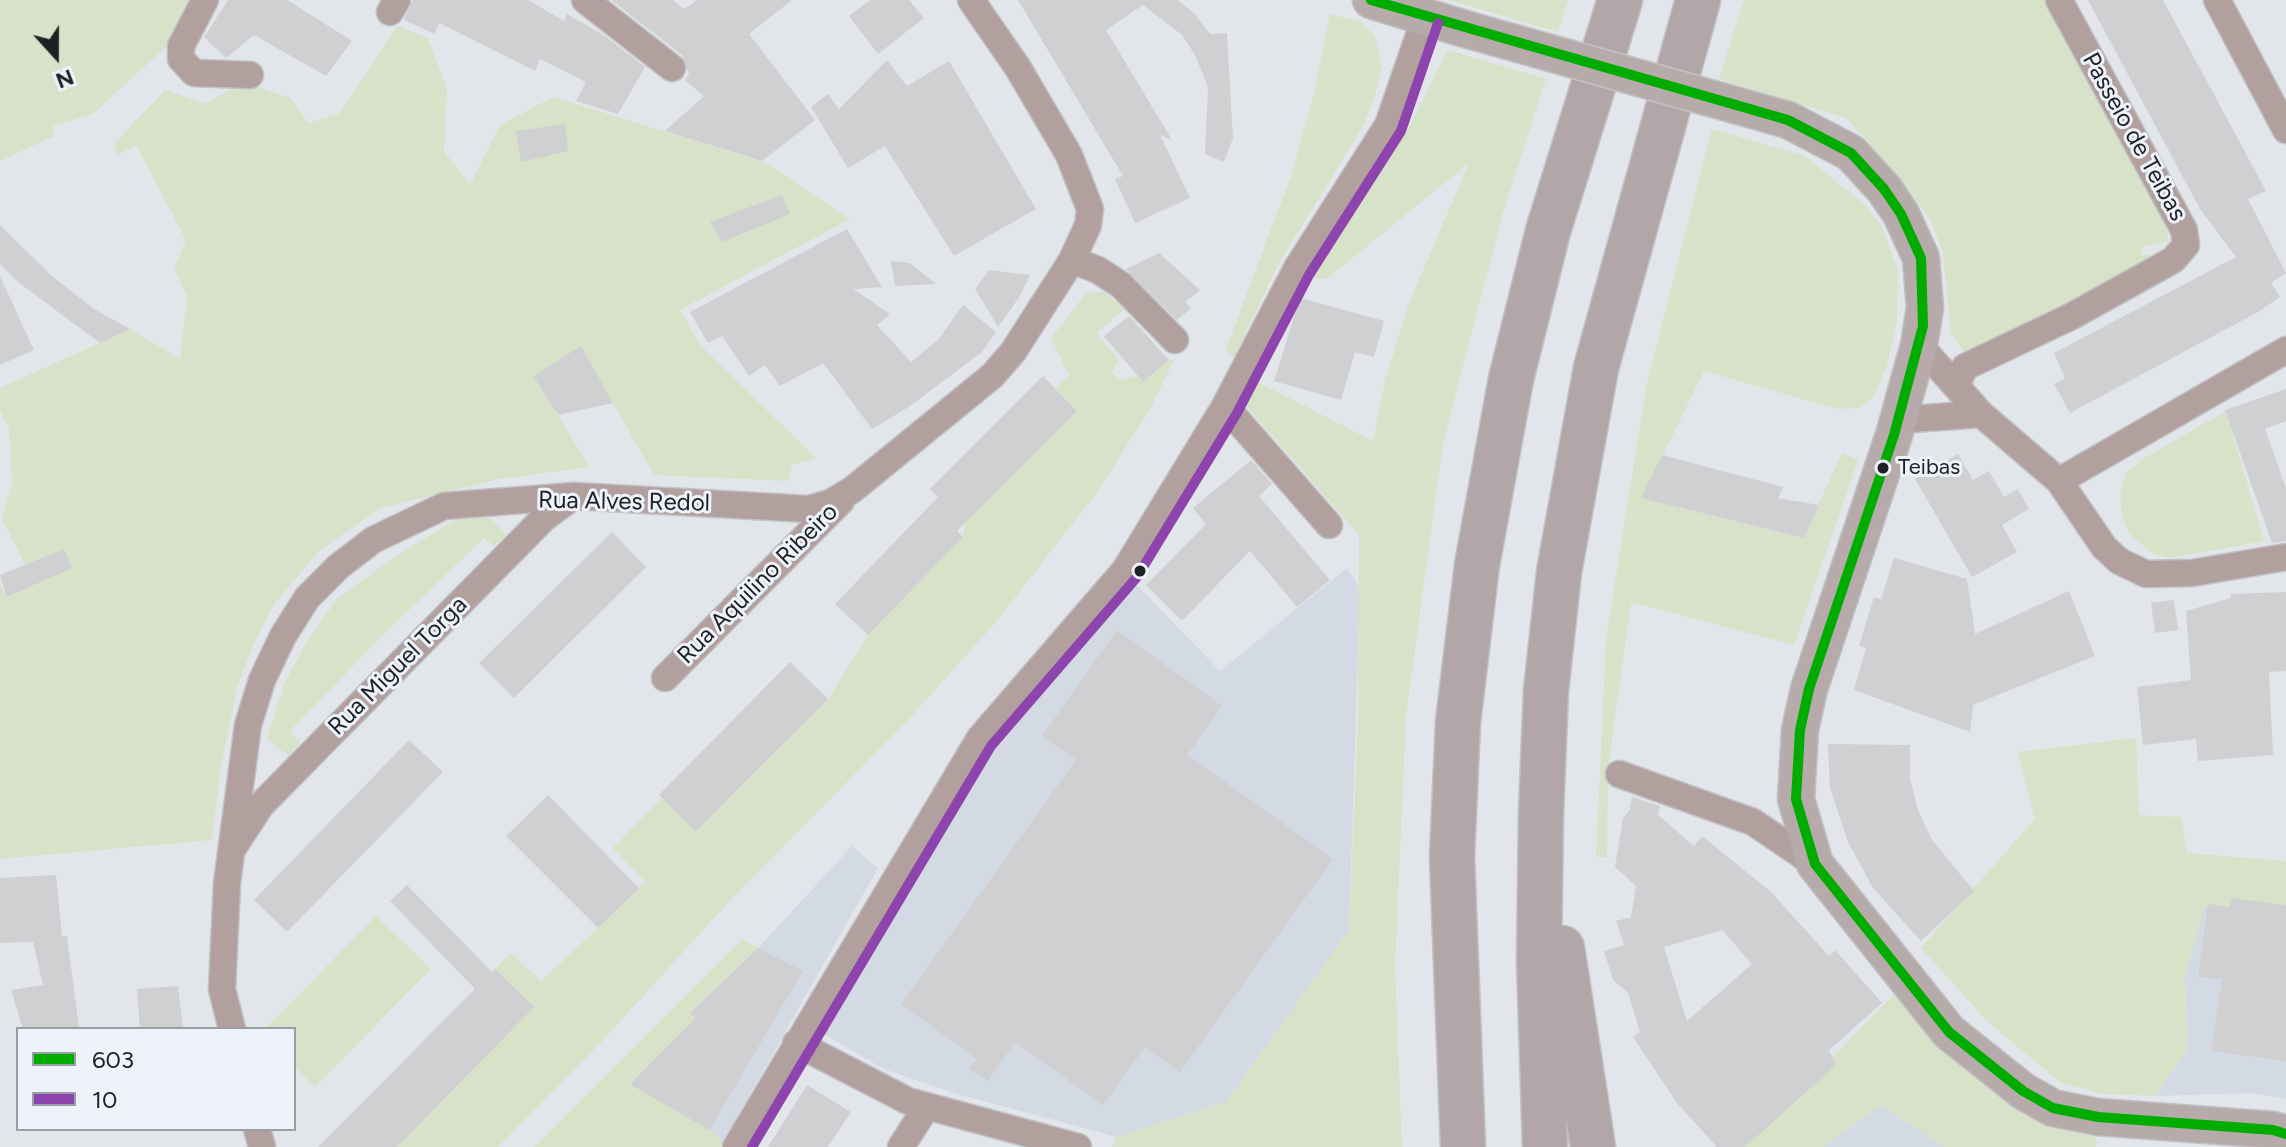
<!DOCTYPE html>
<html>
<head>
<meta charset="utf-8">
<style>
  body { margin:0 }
  #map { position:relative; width:2286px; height:1147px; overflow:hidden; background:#e2e6ea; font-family:Figtree,sans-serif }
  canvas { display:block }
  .legend { position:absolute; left:16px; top:1027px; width:280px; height:104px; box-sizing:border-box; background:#edf2fb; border:2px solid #9a9ea5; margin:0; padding:10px 14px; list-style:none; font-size:24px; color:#1e2023 }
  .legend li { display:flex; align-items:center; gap:16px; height:40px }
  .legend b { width:40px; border:2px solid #9a9ea5 }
  .north { position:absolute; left:16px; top:16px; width:80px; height:80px; -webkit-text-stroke:6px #edf2fb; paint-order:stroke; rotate:159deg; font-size:22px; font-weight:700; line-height:32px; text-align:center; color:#1e2023 }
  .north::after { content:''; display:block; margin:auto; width:28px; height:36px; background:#1e2023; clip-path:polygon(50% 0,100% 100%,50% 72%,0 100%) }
</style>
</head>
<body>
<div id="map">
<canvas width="2286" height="1147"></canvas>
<ul class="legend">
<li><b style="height:10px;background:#00ac00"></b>603</li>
<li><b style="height:10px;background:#8e44ad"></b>10</li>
</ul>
<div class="north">N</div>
</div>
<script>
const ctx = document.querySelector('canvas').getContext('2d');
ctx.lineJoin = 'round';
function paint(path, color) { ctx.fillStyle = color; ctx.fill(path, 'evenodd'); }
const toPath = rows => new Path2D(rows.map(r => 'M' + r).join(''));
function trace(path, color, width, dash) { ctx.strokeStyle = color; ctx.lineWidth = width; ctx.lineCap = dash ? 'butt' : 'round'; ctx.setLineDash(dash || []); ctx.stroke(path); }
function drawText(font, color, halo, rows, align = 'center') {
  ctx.font = font + ' Figtree,sans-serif'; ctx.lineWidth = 6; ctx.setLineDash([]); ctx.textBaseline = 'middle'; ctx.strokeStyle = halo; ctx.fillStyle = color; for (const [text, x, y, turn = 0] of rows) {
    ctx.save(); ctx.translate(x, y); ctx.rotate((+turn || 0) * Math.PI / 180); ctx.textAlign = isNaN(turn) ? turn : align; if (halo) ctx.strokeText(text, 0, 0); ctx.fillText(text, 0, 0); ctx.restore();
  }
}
paint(toPath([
  [1347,568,1360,588,1349,931,1226,1102,1117,1137,954,1093,884,1069,824,1034,944,824,997,741,1136,584,1220,671],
  [852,846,878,868,723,1142,709,1130,630,1084,695,1018,690,1013,758,948],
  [2232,898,2286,905,2286,1099,2251,1093,2155,1096,2187,1050,2185,975,2203,912,2208,904],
  [1881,1105,1945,1147,1823,1147]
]), '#d3dae4');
paint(toPath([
  [0,0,188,0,189,12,170,43,93,114,53,126,54,136,0,161],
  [1449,0,1568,0,1558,32],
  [1744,0,2049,0,2166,214,2168,241,2141,247,2142,255,2149,254,2156,261,1970,361,1951,332,1943,254,1931,220,1890,166,1846,118,1719,79],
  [1330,14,1361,22,1375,36,1382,68,1374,99,1362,128,1279,263,1234,358,1226,349,1291,176,1314,94],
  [397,26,428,38,447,90,444,151,470,185,500,125,553,97,767,163,850,219,680,310,701,346,816,458,792,465,788,481,654,475,581,347,533,376,590,467,499,479,381,508,320,550,274,604,252,648,237,688,221,766,212,840,0,859,0,584,7,597,35,584,2,519,12,483,9,428,0,411,0,388,130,329,180,359,187,296,174,268,186,240,136,145,118,155,114,144,165,90,206,104,241,82,291,98,308,123,340,113],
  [1448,50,1546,79,1502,216,1443,443,1406,716,1395,967,1402,1147,1112,1147,1117,1137,1226,1102,1349,930,1358,721,1359,535,1241,400,1256,381,1373,441,1385,381,1409,303,1469,163,1327,279,1313,278,1410,126],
  [1712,129,1805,156,1866,206,1881,226,1898,270,1897,321,1887,365,1873,398,1859,408,1837,409,1704,371,1642,498,1803,538,1842,453,1858,460,1794,645,1631,602,1608,769,1607,857,1596,857,1606,639,1647,382],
  [1104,292,1125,309,1096,333,1119,360,1111,373,1121,380,1137,376,1143,382,1169,360,1174,360,1149,411,1095,495,996,622,909,719,725,906,605,1038,498,1147,397,1147,533,1007,495,969,511,953,541,981,598,928,645,881,613,848,662,798,697,832,828,699,868,635,963,537,965,523,1077,411,1056,389,1069,375,1051,338,1086,293],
  [2226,411,2264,541,2170,558,2151,553,2129,533,2122,515,2120,494,2126,473,2144,458],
  [459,518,491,518,506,535,494,546,484,538,386,632,290,731,300,743,289,755,276,747,267,737,285,682,307,641,337,599,397,555],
  [2136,738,2139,815,2181,817,2187,853,2286,861,2286,905,2232,898,2230,907,2208,904,2203,912,2185,975,2187,1050,2155,1096,2104,1094,2061,1083,1988,1022,1921,948,2035,819,2018,752],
  [376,916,431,969,315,1087,294,1066,294,1029,265,1029],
  [742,939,758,948,690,1012,696,1018,630,1083,709,1130,723,1142,720,1147,534,1147],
  [1894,994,1928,1033,1985,1085,2035,1117,2096,1127,2096,1147,1945,1147,1881,1105,1823,1147,1745,1147]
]), '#d8e2c8');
paint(toPath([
  [228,0,287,0,352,41,326,76,254,35,226,58,204,37],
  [413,0,528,0,564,21,567,14,605,36,645,67,618,114,576,101,586,82,540,59,535,71,439,23,434,34,404,20],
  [611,0,673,0,684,9,697,0,792,0,749,34,815,120,762,161,665,131,704,96,685,80,689,74,682,55],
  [870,0,909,0,924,18,878,54,849,16],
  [1018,0,1178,0,1194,13,1210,34,1227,33,1233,138,1224,162,1205,154,1208,87,1195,55,1182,35,1143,5,1106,30,1172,140,1160,135,1190,198,1135,223,1115,179,1123,176],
  [2088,0,2163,0,2266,191,2248,199,2286,273,2271,283,2280,297,2258,312,2070,413,2054,384,2065,378,2054,353,2236,257,2200,209],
  [887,60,907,86,949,61,1036,209,954,256,885,146,848,168,811,107,828,94,839,109],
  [565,124,568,151,521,162,516,131],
  [782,195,790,214,722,242,710,222],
  [0,225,52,276,94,309,130,329,100,343,18,282,0,264],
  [847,229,882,287,853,289,890,314,877,325,911,362,939,339,963,305,996,332,982,352,910,406,872,429,823,363,780,386,765,365,749,376,722,336,708,343,690,312],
  [1159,253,1200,290,1185,302,1191,308,1177,320,1126,269],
  [891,261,910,263,936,284,895,286],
  [989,270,1030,275,1020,296,998,327,975,289],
  [0,276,34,350,0,365],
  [1300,298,1384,321,1374,357,1355,352,1341,400,1274,381],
  [1129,316,1169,360,1143,382,1104,336],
  [581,346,613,403,558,415,533,376],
  [1043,376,1077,411,957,531,963,537,868,635,835,604,938,497,930,489],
  [2286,389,2286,421,2265,429,2286,488,2286,541,2272,543,2225,410],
  [1958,454,1973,480,1989,471,2004,497,2018,489,2029,509,2002,525,2017,552,1972,577,1915,479],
  [1662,455,1783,487,1778,498,1819,505,1804,538,1641,498],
  [1251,460,1272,484,1259,496,1330,580,1297,607,1250,551,1182,621,1146,585,1206,524,1193,508],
  [612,532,646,567,514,698,479,663],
  [64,549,72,568,7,597,0,575],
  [1894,558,1967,579,1975,634,2069,591,2095,656,1973,705,1970,732,1854,690,1866,648,1859,646,1874,597,1881,599],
  [2286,592,2286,671,2269,672,2273,755,2198,761,2196,739,2143,745,2137,687,2191,680,2186,611,2231,598,2230,594],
  [2174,600,2178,630,2155,633,2151,603],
  [1117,630,1222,706,1187,755,1333,859,1180,1072,1145,1047,1103,1105,1015,1042,988,1081,969,1069,977,1059,901,1004,1076,760,1042,736],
  [790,662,828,699,696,832,659,795],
  [409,740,443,772,287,932,254,900],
  [1828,744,1910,745,1910,779,1918,810,1932,840,1974,891,1921,941,1873,888,1848,842,1830,788],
  [548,795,639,888,598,928,506,836],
  [1632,797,1660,806,1658,815,1694,846,1702,836,1771,892,1829,956,1835,950,1882,1003,1829,1050,1836,1065,1745,1147,1717,1147,1677,1103,1633,1037,1640,1032,1628,993,1613,980,1604,951,1624,945,1616,921,1631,917,1636,886,1615,867,1623,818,1630,809],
  [1722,930,1752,964,1687,1021,1664,947],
  [56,875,62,936,67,936,79,1029,23,1029,11,990,43,985,33,942,0,943,0,878],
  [407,885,492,972,495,969,534,1007,397,1147,318,1147,475,989,390,901],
  [2232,898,2286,905,2286,1061,2211,1051,2222,979,2198,977,2208,904,2230,907],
  [758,948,803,971,709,1130,630,1084,696,1018,690,1013],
  [178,986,183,1029,140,1029,137,989],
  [807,1085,851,1112,828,1147,768,1147]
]), '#d0cfd1');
const street = toPath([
  [205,0,181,46,181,59,194,73,250,75],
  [585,0,672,68],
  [2217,0,2286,130],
  [390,12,397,0],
  [1072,260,1098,270,1121,285,1175,340],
  [1919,345,1981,414,2059,481,2104,547,2119,561,2146,574,2192,573,2286,557],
  [1956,386,1965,367,2072,316,2173,260,2186,245,2184,230,2059,0],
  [1225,406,1329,525],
  [1898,420,1981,414],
  [2059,481,2286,350],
  [665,678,841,501],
  [1619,774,1753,822,1815,864],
  [235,845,261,805,544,518,574,496],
  [232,1029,222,989,227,883,248,725,262,680,283,636,307,598,338,567,373,540,444,506,574,496,809,509,830,503,852,490,992,376,1013,352,1072,260,1088,225,1090,209,1069,155,1018,68,971,0],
  [796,1043,908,1101,1078,1147],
  [257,1129,262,1147],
  [736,1147,980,738,1125,570,1225,406,1297,268,1388,125,1425,18],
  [901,1147,927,1106]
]);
const secondary = toPath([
  [1371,0,1465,29],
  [1788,120,1851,153,1884,189,1901,214,1921,258,1925,308,1919,345,1894,435,1809,689,1800,730,1796,799,1815,864,1949,1032,2023,1091,2053,1108,2098,1117,2273,1130,2286,1134]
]);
const highway = toPath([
  [1562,948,1593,1147],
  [1463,1147,1452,857,1458,722,1477,565,1511,379,1548,231,1620,0],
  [1545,1147,1539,961,1541,812,1546,691,1559,572,1596,368,1698,0]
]);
trace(street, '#c0c2c5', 29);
trace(secondary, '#c0c2c5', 39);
trace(highway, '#c0c2c5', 47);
trace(street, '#b2a09f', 26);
trace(secondary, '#b7aaaa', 36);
trace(highway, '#b3a6a9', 44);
const secondaryBridge = toPath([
  [1465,29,1788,120]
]);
trace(secondaryBridge, '#c0c2c5', 39, []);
trace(secondaryBridge, '#b7aaaa', 36);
trace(toPath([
  [1371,0,1788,120,1851,153,1884,189,1901,214,1921,258,1923,326,1894,435,1809,689,1800,730,1796,799,1815,864,1949,1032,2023,1091,2053,1108,2098,1117,2273,1130,2286,1134]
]), '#00ac00', 10);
trace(toPath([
  [752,1147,991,746,1137,577,1237,413,1309,275,1401,131,1438,23]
]), '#8e44ad', 10);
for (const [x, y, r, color] of [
  [1883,468,7,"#1e2023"],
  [1140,571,7,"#1e2023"]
]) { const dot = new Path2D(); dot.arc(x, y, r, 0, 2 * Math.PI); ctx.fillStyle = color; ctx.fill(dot); trace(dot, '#edf2fb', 3); }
drawText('22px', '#1e2023', '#edf2fb', [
  ["Teibas",1898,468]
], 'left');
drawText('24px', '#1e2023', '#edf2fb', [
  ["Passeio de Teibas",2134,137,61],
  ["Rua Alves Redol",624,502,1],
  ["Rua Aquilino Ribeiro",758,584,-45],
  ["Rua Miguel Torga",398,666,-45]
]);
</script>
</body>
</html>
